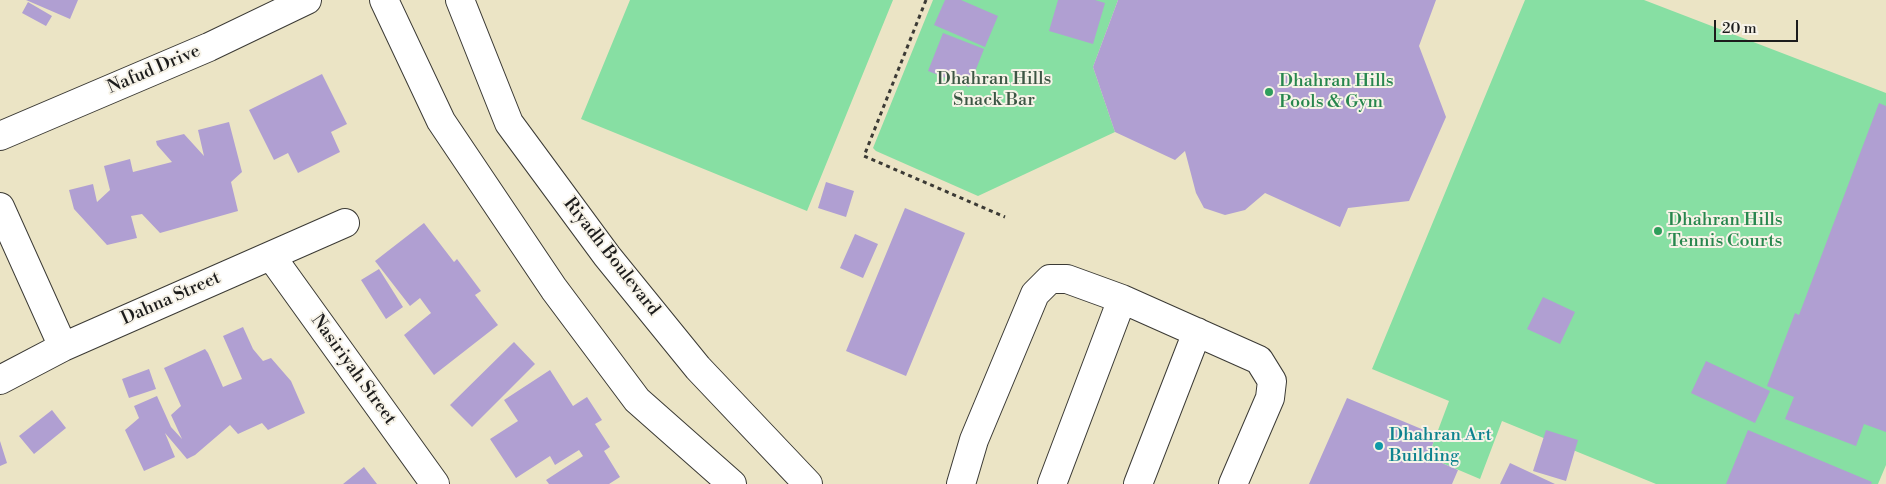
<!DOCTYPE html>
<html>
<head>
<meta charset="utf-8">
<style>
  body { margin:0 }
  #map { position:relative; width:1886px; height:484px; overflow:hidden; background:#ebe4c5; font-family:"Libre Bodoni",serif }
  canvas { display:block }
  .scale { position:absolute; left:1714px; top:20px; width:84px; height:22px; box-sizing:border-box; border:2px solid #1c1c1c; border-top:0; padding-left:6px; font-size:15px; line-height:18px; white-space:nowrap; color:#1c1c1c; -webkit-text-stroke:4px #f7f3e8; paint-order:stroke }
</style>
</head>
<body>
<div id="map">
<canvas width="1886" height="484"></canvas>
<div class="scale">20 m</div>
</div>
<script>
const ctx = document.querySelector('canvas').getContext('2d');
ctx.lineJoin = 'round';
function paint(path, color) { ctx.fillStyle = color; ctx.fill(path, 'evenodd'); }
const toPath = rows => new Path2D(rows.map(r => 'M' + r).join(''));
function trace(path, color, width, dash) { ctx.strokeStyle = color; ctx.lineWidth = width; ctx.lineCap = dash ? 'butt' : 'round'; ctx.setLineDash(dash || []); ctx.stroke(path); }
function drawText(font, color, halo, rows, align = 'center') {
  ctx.font = font + ' "Libre Bodoni",serif'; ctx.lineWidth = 4; ctx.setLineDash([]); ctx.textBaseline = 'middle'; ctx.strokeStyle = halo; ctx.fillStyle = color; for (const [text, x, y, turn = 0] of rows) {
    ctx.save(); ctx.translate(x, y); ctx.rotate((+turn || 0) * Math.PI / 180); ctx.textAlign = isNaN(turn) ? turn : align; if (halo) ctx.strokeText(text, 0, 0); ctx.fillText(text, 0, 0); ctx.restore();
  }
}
paint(toPath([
  [630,0,893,0,807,211,581,119],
  [933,0,1118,0,1093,67,1115,132,978,196,876,151,873,148],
  [1525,0,1644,0,1886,93,1886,465,1878,484,1656,484,1502,421,1480,479,1428,457,1449,401,1372,369]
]), '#87dfa3');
paint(toPath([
  [26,0,78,0,70,19],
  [945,0,961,0,998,16,985,47,934,25],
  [1058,0,1095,0,1105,3,1093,44,1049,31],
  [1118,0,1436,0,1419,46,1446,117,1409,201,1348,208,1340,227,1265,193,1245,210,1225,215,1204,208,1196,193,1185,151,1175,160,1115,132,1093,67],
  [28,2,52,16,46,26,22,13],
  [943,33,984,49,969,87,928,71],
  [322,74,347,124,331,132,340,152,298,173,288,153,274,160,249,110],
  [1879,103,1886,106,1886,432,1864,424,1856,446,1785,419,1794,397,1767,386,1795,313,1799,315],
  [229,122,242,172,231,182,238,211,160,233,142,214,131,216,137,238,107,245,74,209,69,190,93,184,97,202,110,190,104,166,130,159,133,172,172,162,157,145,156,141,184,134,204,156,198,130],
  [826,182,854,191,846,217,818,208],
  [905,208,965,233,906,376,846,351],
  [424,223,454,262,457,259,481,291,475,295,498,325,434,375,404,335,431,313,420,298,410,306,375,261],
  [855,234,878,244,863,278,840,268],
  [379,269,403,307,386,319,361,280],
  [1543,297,1575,312,1560,344,1527,329],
  [243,327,253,349,263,361,271,358,291,381,305,413,268,430,262,423,238,434,230,425,195,455,187,459,165,433,175,457,144,471,125,430,139,418,134,406,157,396,171,427,182,439,171,415,181,406,164,368,205,349,208,353,223,387,242,379,223,336],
  [514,342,535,364,472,427,450,405],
  [1706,361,1770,391,1755,423,1691,393],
  [149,369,156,389,129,398,122,379],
  [550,370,573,406,587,397,602,420,595,424,610,447,604,451,620,477,609,484,549,484,546,480,583,456,579,450,555,465,550,456,516,478,490,439,518,421,504,400],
  [1347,398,1436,435,1428,457,1458,470,1452,484,1309,484],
  [52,410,66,428,34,454,19,436],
  [1546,430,1578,440,1566,481,1533,471],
  [1748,430,1872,482,1871,484,1726,484],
  [0,441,7,463,0,466],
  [1510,463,1555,484,1500,484],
  [364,467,377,484,343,484]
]), '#b09fd2');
const minor = toPath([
  [0,136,209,47,307,0],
  [0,207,63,347],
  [271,256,435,484],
  [0,380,63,347,345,223],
  [961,484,974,440,1035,294,1050,279,1067,279,1122,299,1259,360,1272,381,1270,398,1233,484],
  [1052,484,1122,299],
  [1138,484,1197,332]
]);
const major = toPath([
  [384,0,441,121,554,289,637,400,732,484],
  [460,0,509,123,607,256,698,368,808,484]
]);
trace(minor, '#3b3a35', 30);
trace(major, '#3b3a35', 30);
trace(toPath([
  [926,0,864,156,1005,217]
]), '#3b3a35', 3, [4, 4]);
trace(minor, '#fff', 28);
trace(major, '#fff', 28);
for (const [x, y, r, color] of [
  [1269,92,5,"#2e9e5b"],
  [1658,231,5,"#2e9e5b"],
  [1379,446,5,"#0f9aa8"]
]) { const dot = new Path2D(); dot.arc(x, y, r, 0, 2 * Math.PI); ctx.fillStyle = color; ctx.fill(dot); trace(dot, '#f7f3e8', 2); }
drawText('18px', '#1c1c1c', '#f7f3e8', [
  ["Nafud Drive",154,70,-23],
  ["Riyadh Boulevard",611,257,52],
  ["Dahna Street",171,299,-24],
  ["Nasiriyah Street",353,370,54]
]);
drawText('18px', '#3c5644', '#f7f3e8', [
  ["Dhahran Hills",994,80],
  ["Snack Bar",994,101]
]);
drawText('18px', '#27864d', '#f7f3e8', [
  ["Dhahran Hills",1279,82],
  ["Pools & Gym",1279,103],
  ["Dhahran Hills",1668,221],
  ["Tennis Courts",1668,242]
], 'left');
drawText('18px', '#0d838f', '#f7f3e8', [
  ["Dhahran Art",1389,436],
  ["Building",1389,457]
], 'left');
</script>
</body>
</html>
